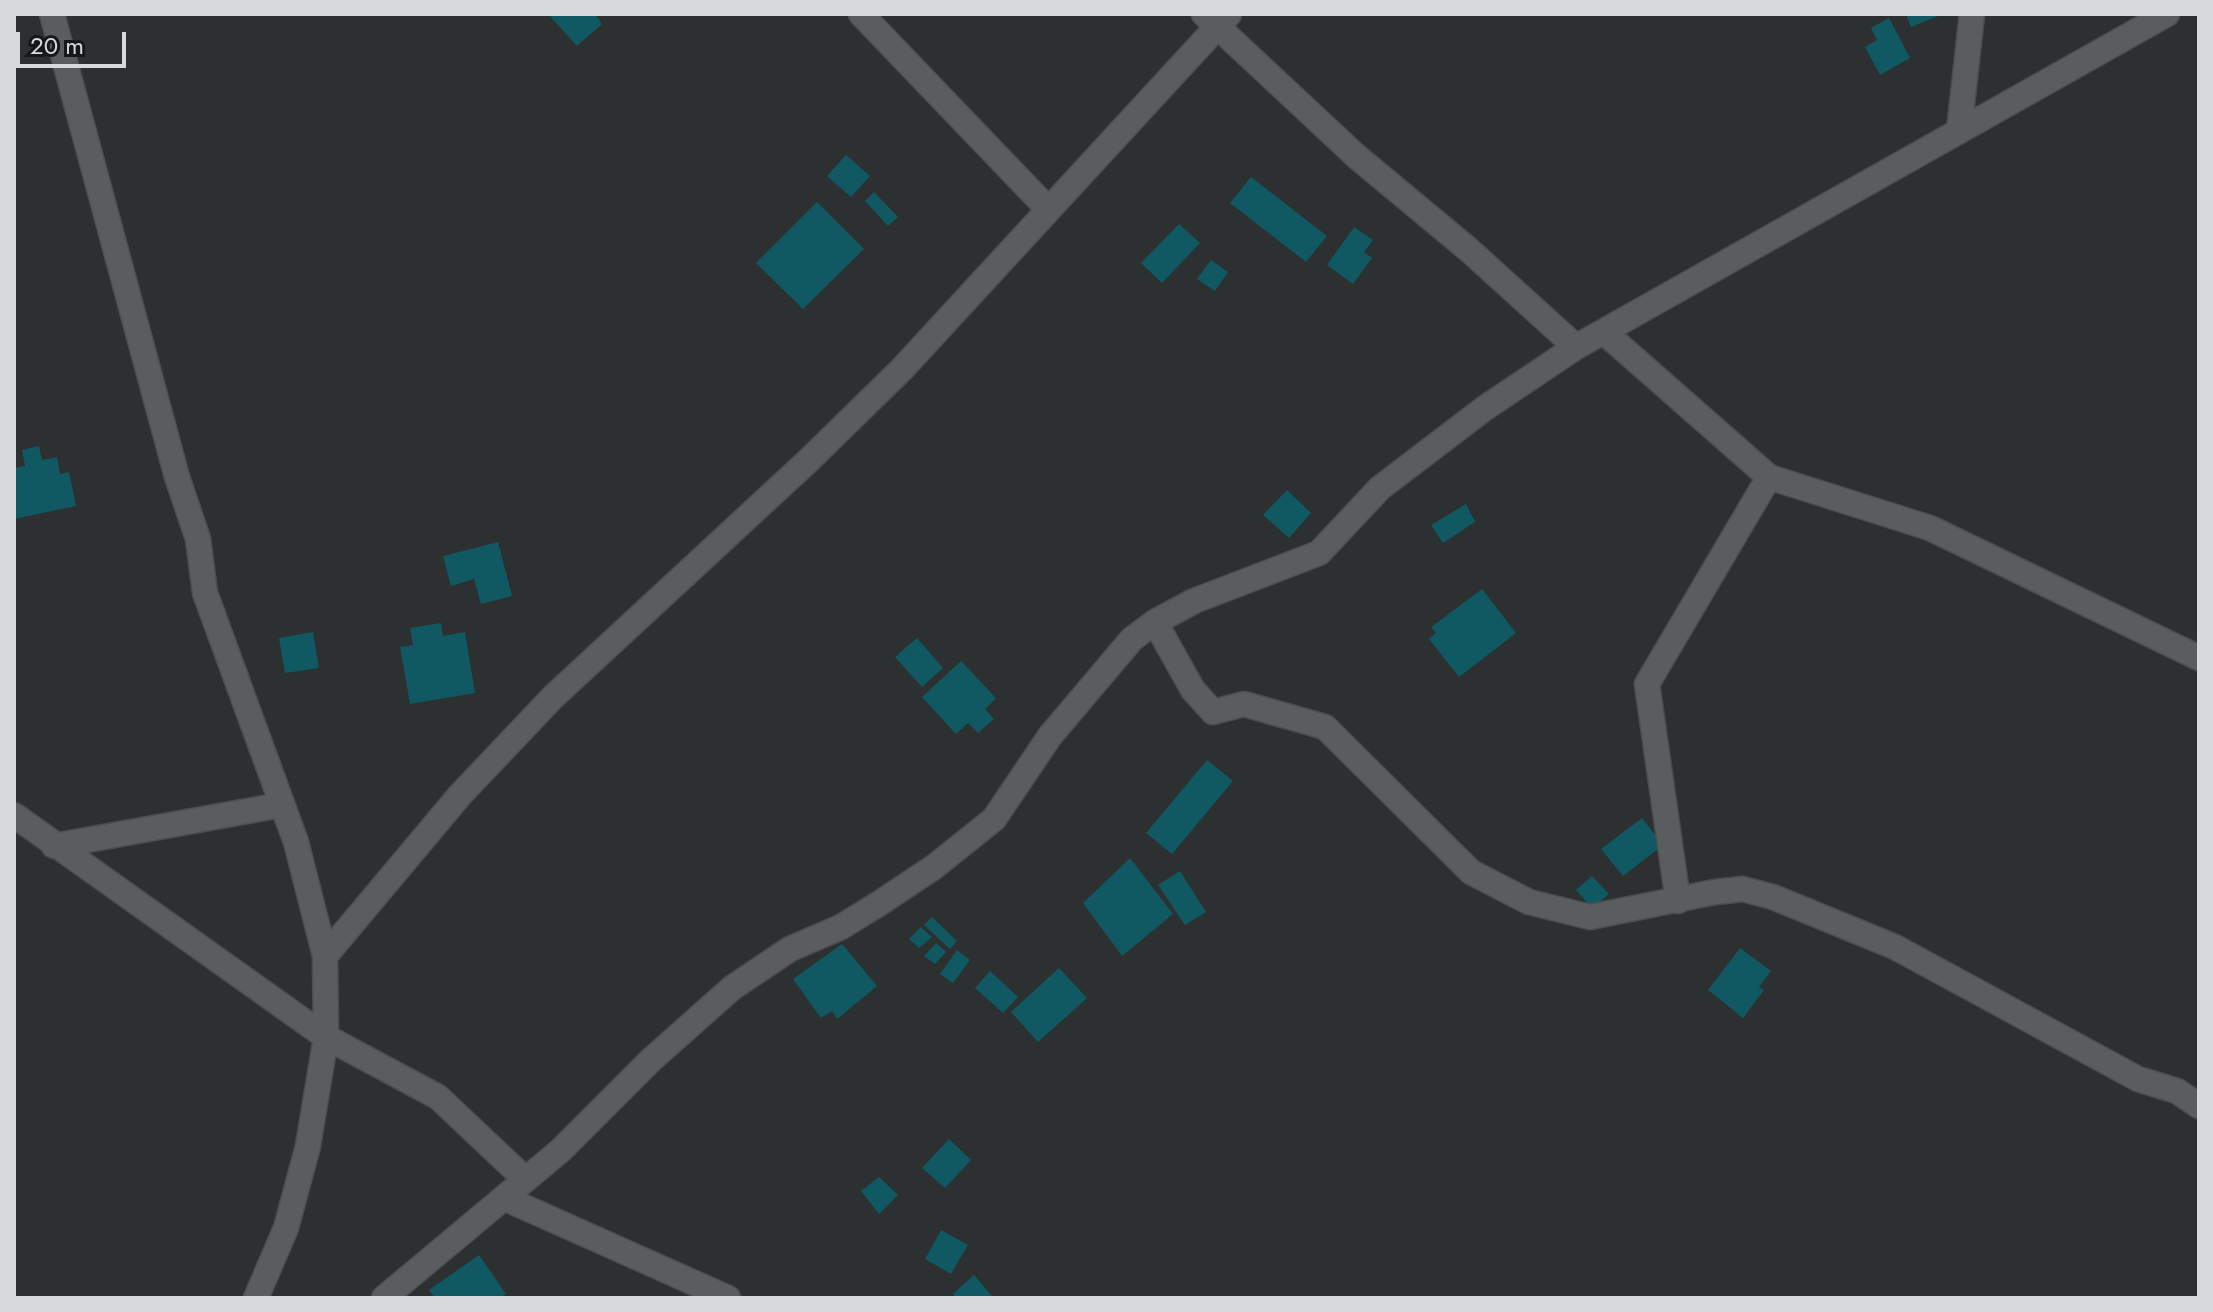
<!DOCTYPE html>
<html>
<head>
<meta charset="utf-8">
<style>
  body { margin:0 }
  #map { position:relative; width:2213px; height:1312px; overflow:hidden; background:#2c3030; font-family:Jost,sans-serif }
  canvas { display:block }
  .frame { position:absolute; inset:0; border:16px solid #d7dada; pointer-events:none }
  .scale { position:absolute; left:16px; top:32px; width:110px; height:36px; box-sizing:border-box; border:4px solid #d7dada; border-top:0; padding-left:10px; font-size:24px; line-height:28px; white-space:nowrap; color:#d7dada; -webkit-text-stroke:6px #161718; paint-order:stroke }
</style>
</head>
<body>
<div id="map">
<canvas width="2213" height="1312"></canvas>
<div class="frame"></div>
<div class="scale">20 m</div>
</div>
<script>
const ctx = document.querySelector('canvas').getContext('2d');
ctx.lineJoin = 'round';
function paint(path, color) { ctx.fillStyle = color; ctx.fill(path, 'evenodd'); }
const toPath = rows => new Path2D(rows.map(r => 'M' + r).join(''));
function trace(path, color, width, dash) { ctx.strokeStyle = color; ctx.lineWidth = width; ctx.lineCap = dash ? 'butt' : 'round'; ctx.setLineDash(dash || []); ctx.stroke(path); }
paint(toPath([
  [548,14,595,14,602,24,577,46],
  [1906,14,1943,14,1911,27],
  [1889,18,1910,58,1880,75,1865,47,1877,40,1871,28],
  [846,155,870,176,851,197,827,176],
  [1251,177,1327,236,1306,262,1230,203],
  [874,192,898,217,888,226,865,201],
  [817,202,864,249,803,309,756,263],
  [1179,224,1200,243,1162,283,1141,263],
  [1354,227,1373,240,1364,252,1372,258,1353,284,1327,265],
  [1211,260,1228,272,1215,291,1197,279],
  [39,446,42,460,57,457,60,474,69,472,76,506,14,519,14,468,25,466,22,450],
  [1287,490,1311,513,1289,538,1263,515],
  [1466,504,1475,522,1443,543,1431,525],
  [498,542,512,596,481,604,474,579,451,586,443,556],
  [1482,589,1516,633,1459,677,1429,639,1436,633,1431,627],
  [441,623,443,636,465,632,475,693,410,704,400,647,413,645,410,628],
  [313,632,319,668,285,673,279,638],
  [917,638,943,668,922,687,895,657],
  [961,661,996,698,985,709,994,719,978,733,968,723,956,734,922,697],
  [1207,760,1233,781,1172,854,1146,833],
  [1642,818,1663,845,1623,876,1601,849],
  [1130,858,1173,914,1122,956,1083,903],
  [1180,871,1206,912,1185,925,1158,885],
  [1592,876,1609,894,1592,908,1576,890],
  [932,917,957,941,950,949,924,925],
  [921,927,932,937,919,948,909,939],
  [936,943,946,952,935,964,924,956],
  [842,944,877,986,837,1019,832,1011,821,1018,793,979],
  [1740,948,1771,971,1759,987,1764,990,1743,1018,1708,990],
  [957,950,970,960,953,983,940,974],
  [1059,968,1087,998,1038,1042,1011,1012],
  [990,971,1018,997,1003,1013,975,988],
  [949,1139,971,1160,945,1188,922,1168],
  [879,1177,898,1195,879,1214,861,1191],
  [941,1230,968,1245,951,1274,925,1259],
  [479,1255,506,1294,500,1298,435,1298,429,1290],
  [974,1275,992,1296,956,1298,953,1294]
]), '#105962');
const minor = toPath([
  [52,14,177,477,198,539,205,593,296,842,325,956,326,1037,308,1146,286,1228,256,1298],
  [861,14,1048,209],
  [1204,14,1356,156,1469,250,1576,347],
  [1959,131,1972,14],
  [1604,332,1769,477,1930,528,2199,658],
  [1155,622,1193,690,1213,712,1244,704,1325,727,1471,872,1529,902,1590,917,1715,892,1743,889,1773,897,1895,947,2138,1079,2177,1091,2199,1106],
  [14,815,326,1037,438,1097,525,1179],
  [54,846,281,805],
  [1678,901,1647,684,1769,477],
  [325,956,460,795,553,697,809,460,902,369,1229,14],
  [504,1198,728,1298],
  [384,1298,561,1150,651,1060,732,988,790,949,841,927,880,903,934,867,994,819,1050,736,1132,639,1155,622,1194,601,1319,553,1380,488,1485,408,1576,347,2167,14]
]);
trace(minor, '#4b4e4e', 27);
trace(minor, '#595d5e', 24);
</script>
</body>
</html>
